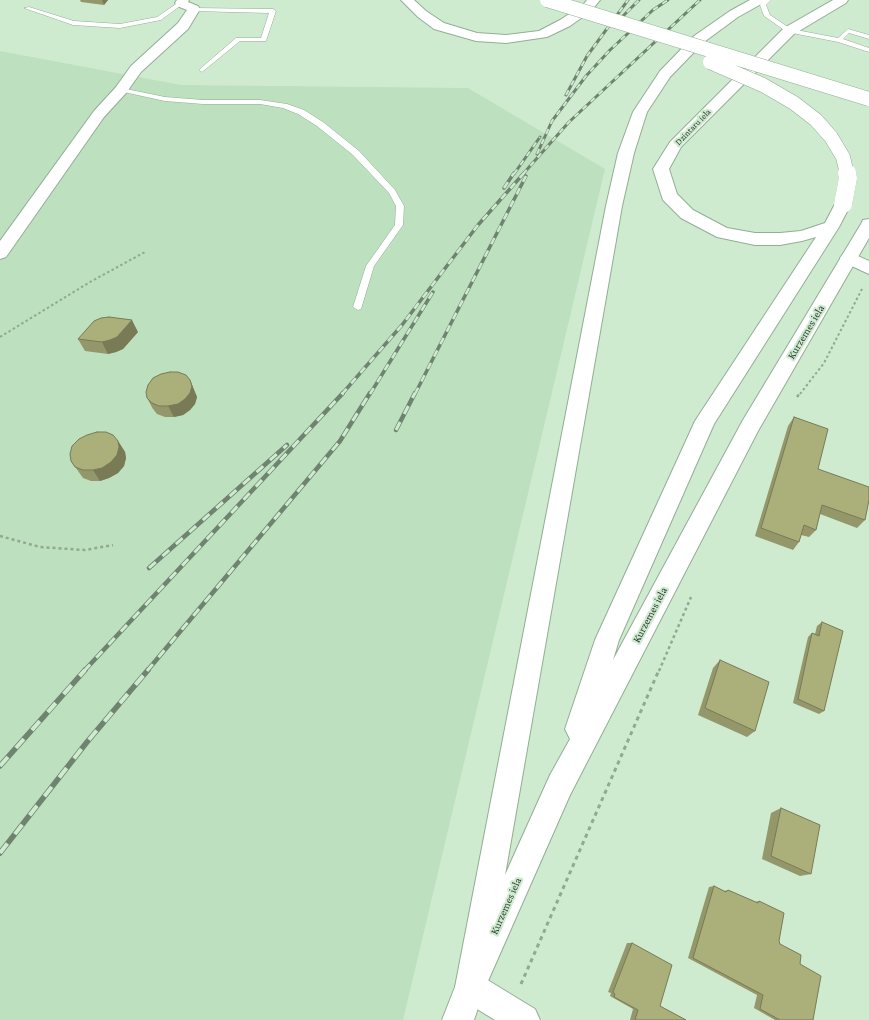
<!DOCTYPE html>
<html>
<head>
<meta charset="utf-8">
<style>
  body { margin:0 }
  canvas { display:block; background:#ceebd0 }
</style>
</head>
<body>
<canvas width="869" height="1020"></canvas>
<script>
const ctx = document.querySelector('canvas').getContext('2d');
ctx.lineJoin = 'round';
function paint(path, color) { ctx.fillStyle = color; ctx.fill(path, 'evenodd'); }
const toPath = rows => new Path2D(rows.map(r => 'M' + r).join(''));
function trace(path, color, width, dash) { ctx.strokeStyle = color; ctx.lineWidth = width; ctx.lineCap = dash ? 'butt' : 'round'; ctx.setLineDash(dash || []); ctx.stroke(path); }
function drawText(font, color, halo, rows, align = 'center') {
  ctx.font = font + ' "Crimson Pro",serif'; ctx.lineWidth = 4; ctx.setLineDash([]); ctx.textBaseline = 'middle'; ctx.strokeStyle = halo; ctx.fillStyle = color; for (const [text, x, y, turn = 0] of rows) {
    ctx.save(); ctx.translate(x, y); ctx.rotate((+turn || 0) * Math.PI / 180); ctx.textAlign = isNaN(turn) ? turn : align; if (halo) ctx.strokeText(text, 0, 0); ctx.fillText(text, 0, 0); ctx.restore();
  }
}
paint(toPath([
  [0,51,181,85,468,88,605,169,403,1020,0,1020]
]), '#bde0bf');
const lane = toPath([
  [764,0,771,0,766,5,770,15,791,29,838,38,848,29,869,35,869,39,849,33,843,39,869,48,869,52,838,42,787,32,764,16,760,5,764,0],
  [179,2,184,3,161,20,120,28,73,25,24,8,29,7,74,21,120,24,157,17,179,2],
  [192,8,273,9,276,11,266,41,240,41,202,72,199,70,200,69,236,38,261,38,269,13,194,11,191,9,192,8],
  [121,88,165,97,203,100,260,100,287,104,304,110,323,122,359,151,395,190,404,206,403,225,374,266,361,309,358,310,353,307,366,266,395,225,396,206,389,193,353,155,317,126,298,114,283,108,260,104,203,104,165,101,119,91,119,89,121,88]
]);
const street = toPath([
  [177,0,189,0,188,2,198,6,200,9,188,29,141,72,126,93,104,117,6,257,0,259,0,241,94,111,116,87,131,66,178,23,187,10,177,6,175,3,177,0],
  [401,0,414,0,426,11,444,23,477,33,506,35,539,31,560,20,583,5,587,0,600,0,591,11,570,26,547,37,506,43,476,41,434,29,418,17,401,0],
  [849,252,869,261,869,274,843,262,840,258,843,254,849,252],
  [470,972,481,976,535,1009,540,1020,495,1020,459,998,455,987,459,976,470,972]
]);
const highway = toPath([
  [750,0,765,0,763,3,738,17,704,42,670,77,647,112,634,153,622,206,505,875,550,775,570,739,565,729,595,640,695,421,816,237,802,241,780,245,755,245,717,237,681,218,663,200,653,169,670,142,784,28,833,0,848,0,846,3,794,34,681,147,669,169,677,194,693,210,727,228,755,233,780,233,801,231,825,223,837,200,843,199,849,200,851,204,839,227,714,424,619,640,613,660,743,420,861,224,863,220,869,219,869,238,758,431,570,795,484,990,474,1020,442,1020,455,987,606,206,618,153,633,112,660,71,694,36,730,11,750,0]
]);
trace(lane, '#92ae94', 1);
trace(street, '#92ae94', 2);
trace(highway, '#92ae94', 2);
trace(toPath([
  [0,337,90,282,145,252],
  [800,394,824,363,863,287]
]), '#91a893', 2, [2.5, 2.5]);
trace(toPath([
  [797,397,800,393],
  [0,536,40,547,85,550,113,545],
  [659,671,691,597]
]), '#91a893', 2.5, [3, 3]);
trace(toPath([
  [521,984,659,670]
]), '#91a893', 3, [4, 4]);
paint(lane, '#fff');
paint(street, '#fff');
paint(highway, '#fff');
const railFar3 = toPath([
  [619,20,639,0],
  [566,95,587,56,628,0],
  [537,154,552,121,586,76,610,50,653,10,668,0],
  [514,174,540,137],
  [523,174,569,122,700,0]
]);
const railFar2 = toPath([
  [504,188,514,173],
  [342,394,402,325,478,225,524,173],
  [370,394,433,292],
  [415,394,526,176]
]);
const railFar1 = toPath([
  [396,430,415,393],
  [149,568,287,445],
  [84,671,343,393],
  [147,671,340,441,370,393]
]);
const rail = toPath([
  [0,766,85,670],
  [0,853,87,742,148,670]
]);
trace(railFar3, '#708371', 3);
trace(railFar2, '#708371', 3.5);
trace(railFar1, '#708371', 4.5);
trace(rail, '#708371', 5.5);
trace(railFar3, '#ceebd0', 2, [5.5]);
trace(railFar2, '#ceebd0', 2.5, [7]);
trace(railFar1, '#ceebd0', 3, [9]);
trace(rail, '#ceebd0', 4, [12]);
const highwayBridgeFar1 = toPath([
  [547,0,869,99],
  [710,62,763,85,794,103,816,120,831,137,843,157,847,174]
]);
const highwayBridge = toPath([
  [843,204,848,178,847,173]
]);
trace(highwayBridgeFar1, '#92ae94', 15, []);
trace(highwayBridge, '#92ae94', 18, []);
trace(highwayBridgeFar1, '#fff', 14);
trace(highwayBridge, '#fff', 18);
paint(toPath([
  [80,0,108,0,104,5,81,2],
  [138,332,123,349,116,352,108,354,85,351,78,339],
  [190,380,197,397,195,404,190,410,183,415,174,417,165,417,157,414,153,409,147,398],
  [794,417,818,469,865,520,857,528,820,514,816,530,809,537,801,535,799,542,793,550,755,536,788,426],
  [118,441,125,452,126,458,124,466,118,473,109,478,100,481,91,481,83,478,71,461],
  [822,622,824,711,819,714,793,703,808,637,812,633,815,634,817,626],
  [720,660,755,731,747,737,698,715,713,668],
  [781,808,811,874,800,876,762,859,771,813],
  [714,886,724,891,728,890,755,902,759,901,780,944,800,964,813,1020,775,1020,754,1008,757,995,688,958,709,887],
  [627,943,632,943,660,1006,686,1020,630,1020,633,1009,610,996,611,993,608,992]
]), '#93976a');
paint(toPath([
  [102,0,108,0,104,5],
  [132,320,138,332,123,349,116,352,108,354,102,342],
  [190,380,197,397,195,404,190,410,183,415,174,417,168,406],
  [118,441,125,452,126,458,124,466,118,473,109,478,100,481,93,470]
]), '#787b56');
const building = toPath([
  [109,317,132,320,117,337,110,340,102,342,78,339,94,321,101,318,109,317],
  [170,372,178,372,186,375,190,380,192,386,190,393,185,399,178,404,168,406,159,406,152,403,147,398,146,392,148,385,153,378,161,374,170,372],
  [794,417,828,429,818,469,869,487,869,500,865,520,822,505,816,530,804,525,799,542,761,528,794,417],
  [97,432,106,432,113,435,118,441,119,447,117,455,111,462,102,468,93,470,83,470,75,467,71,461,70,454,72,446,79,439,87,435,97,432],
  [822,622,843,631,824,711,798,699,812,633,819,636,822,622],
  [720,660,769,682,755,731,705,708,720,660],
  [781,808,820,825,811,874,771,856,781,808],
  [714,886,726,892,728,890,758,903,759,901,784,913,779,941,780,944,801,955,800,964,821,976,813,1020,780,1020,760,1009,763,995,693,958,714,886],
  [632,943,672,965,660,1006,686,1020,635,1020,638,1010,614,997,615,994,613,992,632,943]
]);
paint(building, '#abb07b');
trace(building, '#787b56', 1);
drawText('9px', '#333f34', '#ceebd0', [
  ["Dzintaru iela",693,127,-46]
]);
drawText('11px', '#333f34', '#ceebd0', [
  ["Kurzemes iela",806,332,-59],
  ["Kurzemes iela",650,615,-62],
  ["Kurzemes iela",506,906,-66]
]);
</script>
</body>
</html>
